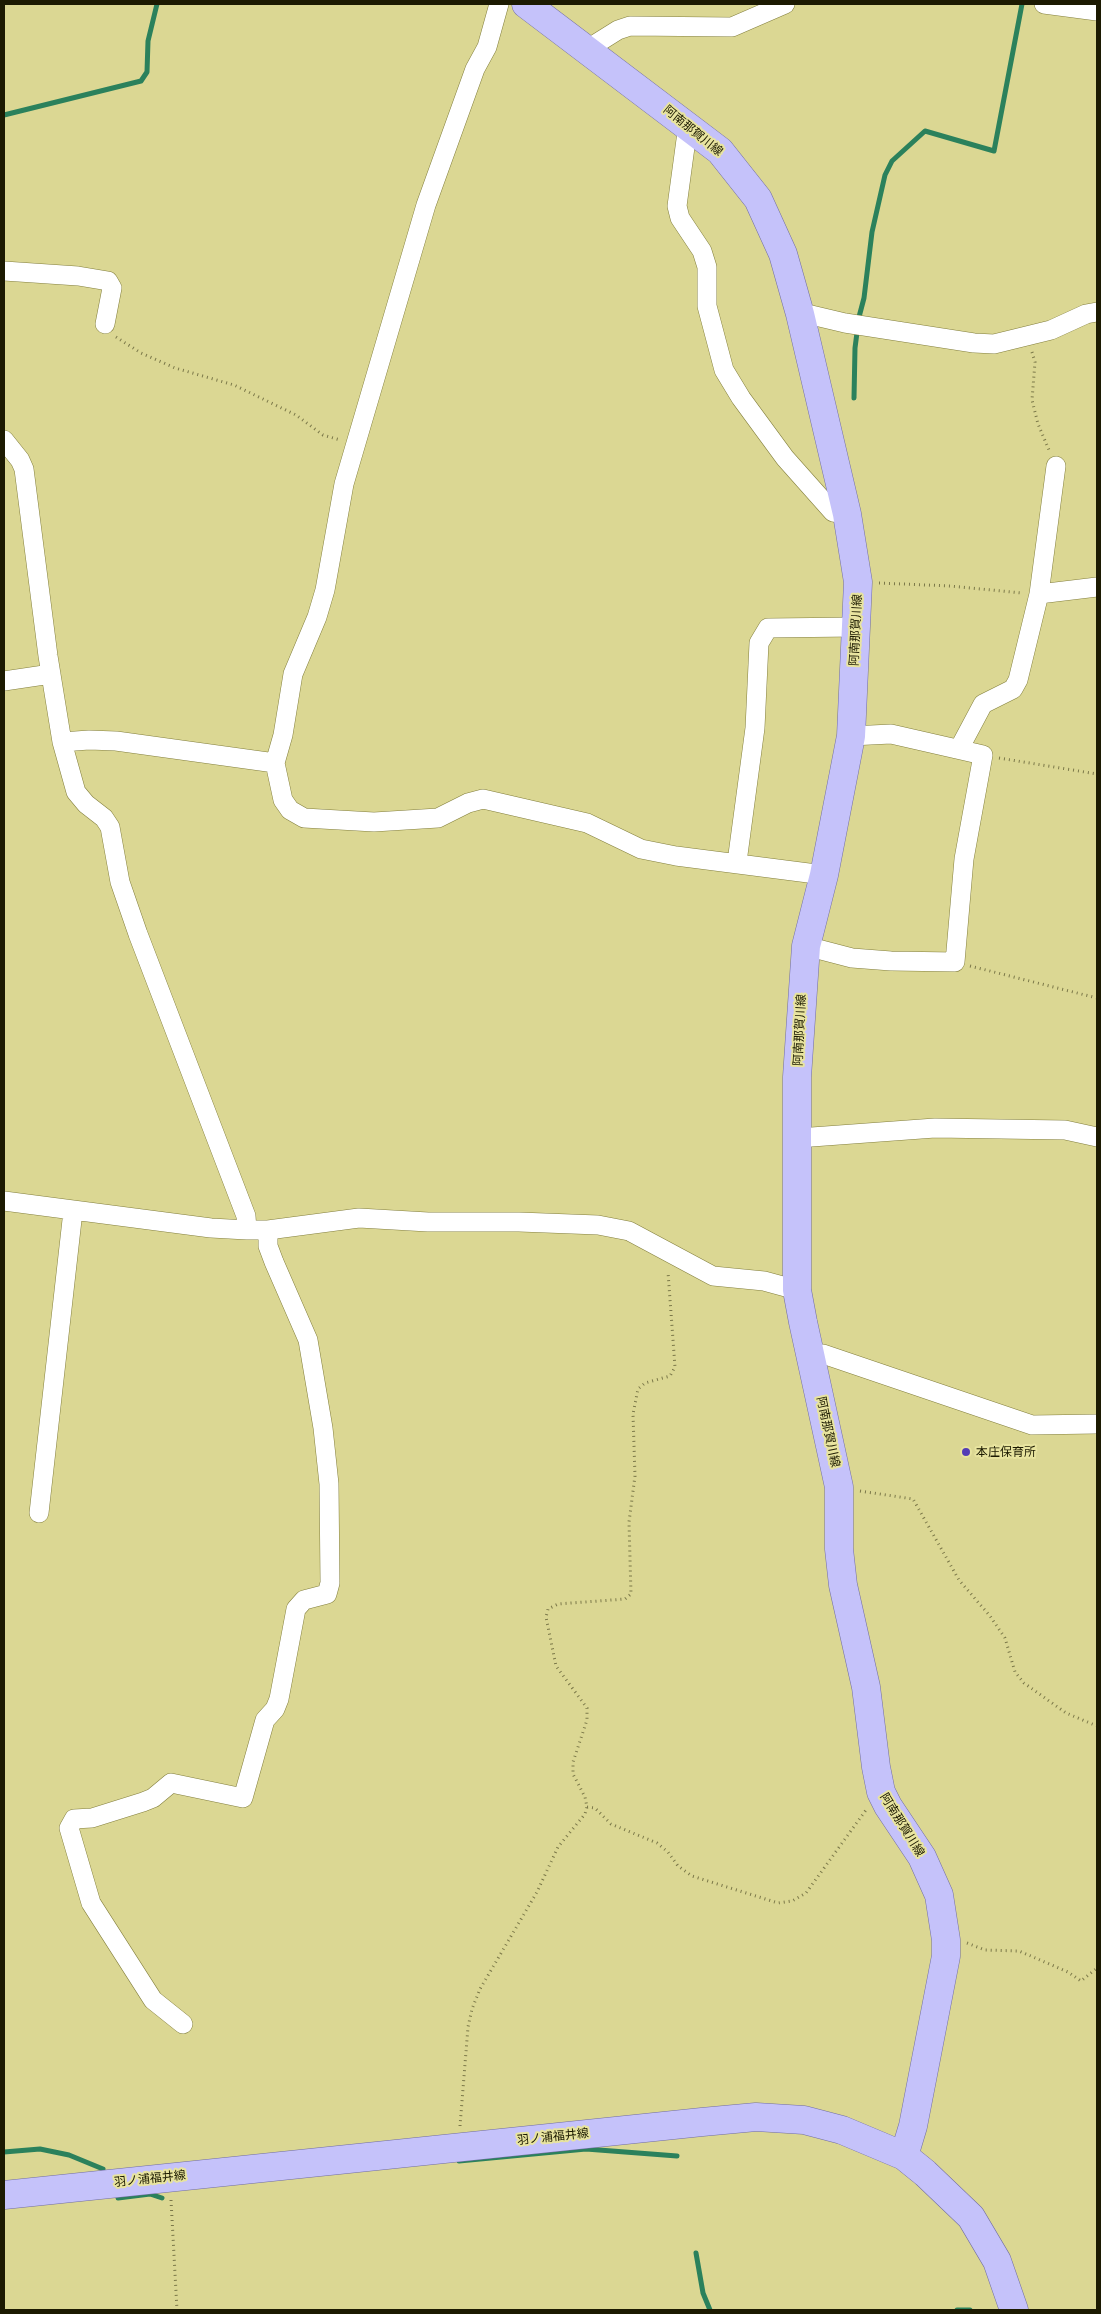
<!DOCTYPE html>
<html>
<head>
<meta charset="utf-8">
<style>
  body { margin:0 }
  #map { position:relative; width:1101px; height:2314px; overflow:hidden; background:#dbd793; font-family:Montserrat,sans-serif }
  canvas { display:block }
  .frame { position:absolute; inset:0; border:5px solid #1c1a01; pointer-events:none }
</style>
</head>
<body>
<div id="map">
<canvas width="1101" height="2314"></canvas>
<div class="frame"></div>
</div>
<script>
const ctx = document.querySelector('canvas').getContext('2d');
ctx.lineJoin = 'round';
const toPath = rows => new Path2D(rows.map(r => 'M' + r).join(''));
function trace(path, color, width, dash) { ctx.strokeStyle = color; ctx.lineWidth = width; ctx.lineCap = dash ? 'butt' : 'round'; ctx.setLineDash(dash || []); ctx.stroke(path); }
function drawText(font, color, halo, rows, align = 'center') {
  ctx.font = font + ' Montserrat,"Noto Sans JP",sans-serif'; ctx.lineWidth = 4; ctx.setLineDash([]); ctx.textBaseline = 'middle'; ctx.strokeStyle = halo; ctx.fillStyle = color; for (const [text, x, y, turn = 0] of rows) {
    ctx.save(); ctx.translate(x, y); ctx.rotate((+turn || 0) * Math.PI / 180); ctx.textAlign = isNaN(turn) ? turn : align; if (halo) ctx.strokeText(text, 0, 0); ctx.fillText(text, 0, 0); ctx.restore();
  }
}
trace(toPath([
  [4,115,141,81,147,72,148,41,157,4],
  [854,398,855,348,859,317,864,298,872,232,885,175,892,161,925,131,994,151,1022,4],
  [4,2152,40,2149,69,2155,103,2169],
  [459,2161,586,2149,677,2156],
  [118,2198,150,2194,162,2198],
  [696,2253,703,2293,710,2310],
  [957,2310,970,2310]
]), '#2b815c', 5);
const minor = toPath([
  [499,4,487,47,475,69,426,205,344,484,325,590,317,617,293,674,283,735,275,763,283,800,290,810,304,818,374,822,438,818,468,803,483,799,587,823,641,849,676,856,824,875],
  [1044,4,1097,11],
  [586,50,618,30,630,26,732,27,785,4],
  [688,125,677,206,680,218,702,251,707,267,707,306,724,370,741,398,785,458,833,512,847,514],
  [4,271,78,276,108,281,112,288,105,324],
  [800,314,807,314,845,323,974,343,994,344,1051,330,1086,314,1097,312],
  [4,440,20,460,24,469,48,656,62,742,76,792,86,804,104,818,110,827,120,882,138,934,246,1216,247,1230],
  [1039,594,1097,587],
  [4,681,51,674],
  [62,742,89,740,116,741,275,763],
  [959,749,983,704,1013,689,1018,680,1039,594,1056,466],
  [737,862,755,728,759,643,768,628,856,627],
  [806,946,852,958,891,961,955,962,964,859,983,755,891,734,851,736],
  [798,1138,935,1128,1065,1130,1097,1137],
  [4,1201,211,1228,247,1230,268,1230,359,1218,428,1222,519,1222,598,1225,629,1231,713,1276,764,1281,797,1290],
  [811,1357,823,1354,1032,1425,1097,1424],
  [39,1513,73,1211],
  [183,2024,153,2000,91,1903,69,1828,74,1819,92,1818,143,1802,153,1798,171,1783,243,1798,265,1720,275,1709,279,1699,296,1609,304,1600,327,1594,330,1583,329,1484,323,1428,308,1340,274,1262,268,1246,268,1230]
]);
const primary = toPath([
  [526,4,720,151,758,199,783,254,800,314,847,514,858,582,851,736,824,875,806,946,797,1077,797,1290,803,1322,839,1487,839,1549,843,1585,866,1687,876,1767,881,1792,888,1806,922,1857,939,1895,946,1940,946,1956,913,2126,904,2156],
  [4,2195,702,2122,756,2117,804,2120,842,2130,904,2156,925,2173,971,2217,997,2261,1014,2310]
]);
trace(minor, '#837f3d', 20);
trace(primary, '#716da0', 29);
trace(toPath([
  [116,337,141,353,175,368,234,385,296,415,323,435,340,440],
  [1032,352,1035,362,1032,400,1038,424,1049,450],
  [879,583,950,586,1022,593],
  [999,758,1097,774],
  [970,966,1097,998],
  [860,1491,913,1499,959,1580,990,1616,1005,1638,1015,1672,1024,1683,1066,1713,1097,1726],
  [587,1807,595,1808,611,1824,657,1843,668,1852,678,1866,692,1876,778,1903,792,1901,806,1893,866,1810],
  [967,1943,985,1950,1019,1951,1068,1972,1081,1981,1097,1968],
  [460,2126,468,2027,472,2009,480,1989,537,1892,558,1847,585,1814,587,1807,585,1797,573,1774,573,1762,587,1720,587,1708,556,1666,546,1617,548,1609,558,1604,625,1599,631,1594,629,1522,635,1476,633,1414,638,1389,645,1383,670,1376,675,1367,668,1272],
  [171,2200,177,2310]
]), '#7b7849', 3, [1, 4]);
trace(minor, '#fff', 19);
trace(primary, '#c5c2fa', 28);
for (const [x, y, r, color] of [
  [966,1452,5,"#533db5"]
]) { const dot = new Path2D(); dot.arc(x, y, r, 0, 2 * Math.PI); ctx.fillStyle = color; ctx.fill(dot); trace(dot, '#e8e49f', 2); }
drawText('12px', '#1c1a01', '#e8e49f', [
  ["阿南那賀川線",693,131,39],
  ["阿南那賀川線",856,630,-87],
  ["阿南那賀川線",800,1030,-87],
  ["阿南那賀川線",828,1432,78],
  ["阿南那賀川線",902,1825,58],
  ["羽ノ浦福井線",553,2137,-6],
  ["羽ノ浦福井線",150,2179,-6]
]);
drawText('12px', '#1c1a01', '#e8e49f', [
  ["本庄保育所",976,1452]
], 'left');
</script>
</body>
</html>
